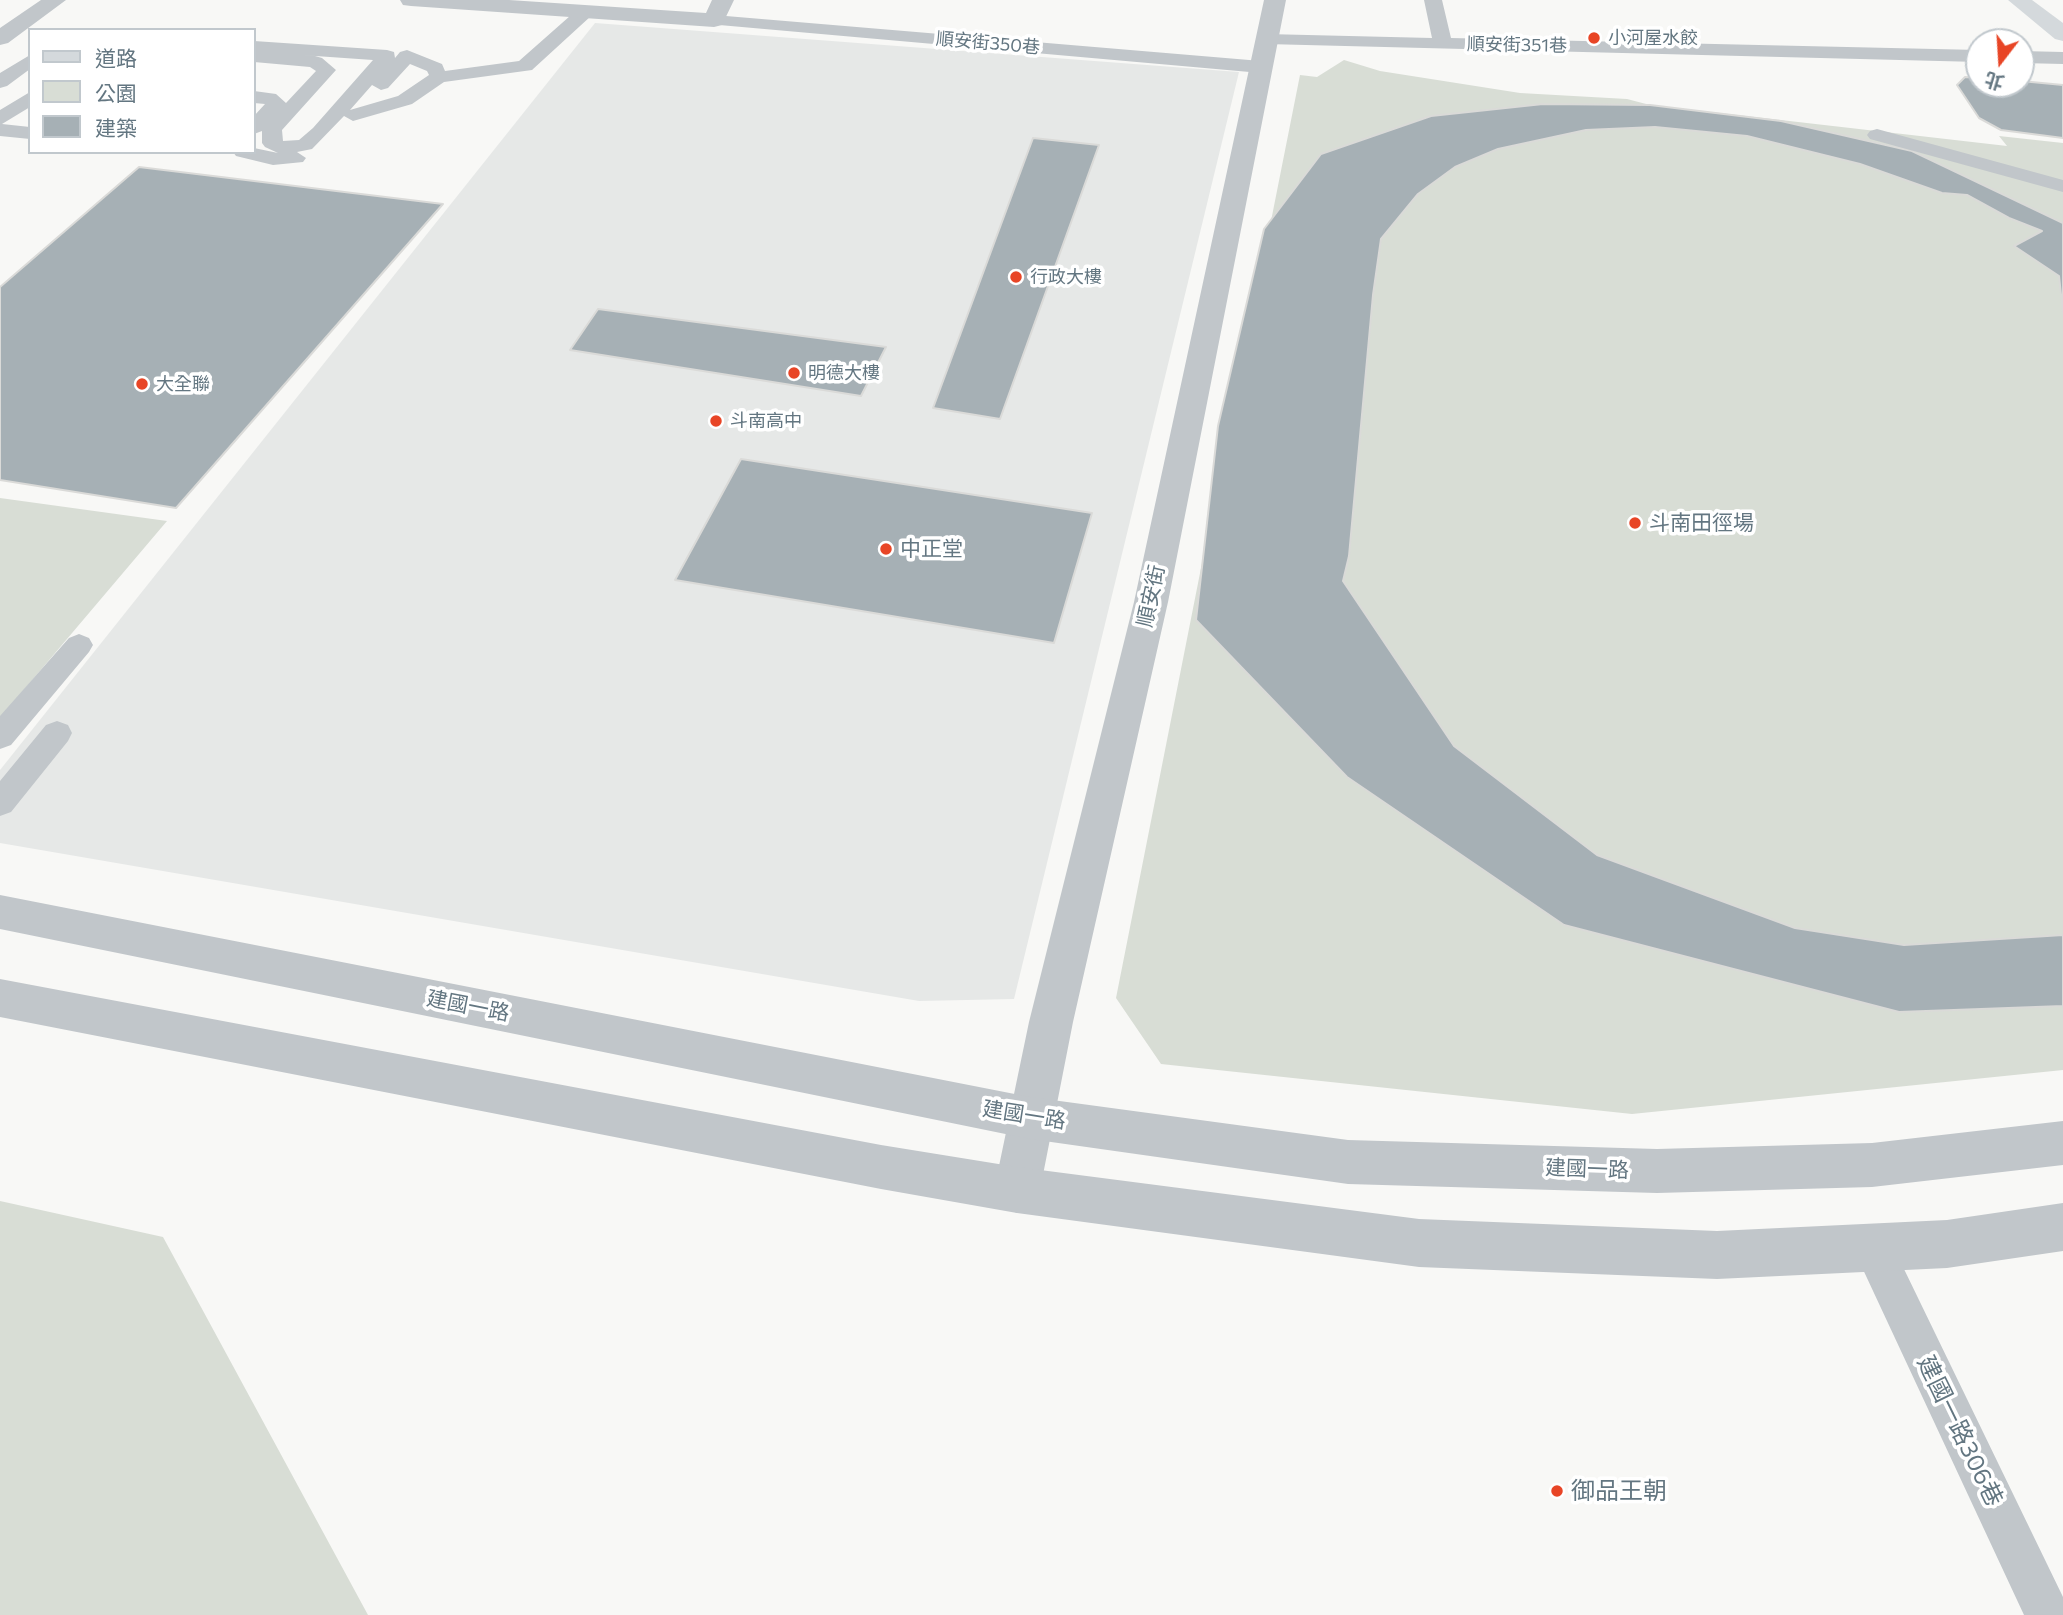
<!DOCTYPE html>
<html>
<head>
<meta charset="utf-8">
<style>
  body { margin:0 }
  #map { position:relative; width:2063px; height:1615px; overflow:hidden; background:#f8f8f6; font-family:Commissioner,"Noto Sans TC",sans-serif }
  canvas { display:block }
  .legend { position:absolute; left:28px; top:28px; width:228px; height:126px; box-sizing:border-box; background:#fff; border:2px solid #c1c8cd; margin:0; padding:9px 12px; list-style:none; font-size:21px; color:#637681 }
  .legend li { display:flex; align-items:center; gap:14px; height:35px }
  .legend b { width:35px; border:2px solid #c1c8cd }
  .north { position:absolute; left:1965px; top:28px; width:70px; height:70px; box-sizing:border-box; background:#fff; border:2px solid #c1c8cd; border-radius:50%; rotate:197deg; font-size:19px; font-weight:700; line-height:28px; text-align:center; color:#637681 }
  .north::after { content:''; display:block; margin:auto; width:24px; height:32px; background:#e84526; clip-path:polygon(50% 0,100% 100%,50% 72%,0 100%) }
</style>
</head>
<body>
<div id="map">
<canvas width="2063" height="1615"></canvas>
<ul class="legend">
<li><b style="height:9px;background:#d4d9dc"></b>道路</li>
<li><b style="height:19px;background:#d8ddd5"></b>公園</li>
<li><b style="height:19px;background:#a6b0b5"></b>建築</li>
</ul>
<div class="north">北</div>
</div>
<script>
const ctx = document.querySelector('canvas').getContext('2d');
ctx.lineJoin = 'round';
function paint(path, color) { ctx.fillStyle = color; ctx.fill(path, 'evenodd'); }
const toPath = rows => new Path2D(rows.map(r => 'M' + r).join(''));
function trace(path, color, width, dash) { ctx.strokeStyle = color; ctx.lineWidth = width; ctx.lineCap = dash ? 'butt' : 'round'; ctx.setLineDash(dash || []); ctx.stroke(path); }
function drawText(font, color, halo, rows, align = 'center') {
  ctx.font = font + ' Commissioner,"Noto Sans TC",sans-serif'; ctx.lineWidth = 7; ctx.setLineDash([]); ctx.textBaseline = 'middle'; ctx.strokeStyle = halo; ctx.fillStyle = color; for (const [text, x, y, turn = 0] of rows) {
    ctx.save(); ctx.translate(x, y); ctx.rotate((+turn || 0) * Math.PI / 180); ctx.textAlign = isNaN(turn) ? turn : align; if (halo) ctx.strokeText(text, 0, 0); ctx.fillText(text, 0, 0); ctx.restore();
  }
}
paint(toPath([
  [595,23,1239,72,1014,999,919,1001,0,843,0,770]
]), '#e6e8e7');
paint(toPath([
  [1344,60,1380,71,1520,93,1627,99,1650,105,2007,146,1999,136,2063,143,2063,1070,1632,1114,1161,1064,1116,998,1202,563,1218,426,1264,229,1271,221,1300,75,1317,77],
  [0,498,167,521,0,718],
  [0,1201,163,1237,368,1615,0,1615]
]), '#d8ddd5');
const building = toPath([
  [1965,77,1979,78,1979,84,2021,84,2021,81,2063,85,2063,138,2001,130,1979,118,1957,85,1965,77],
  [1543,104,1650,105,1781,121,1912,151,2063,223,2063,313,2059,276,2014,246,2042,231,2009,218,1967,195,1942,193,1860,164,1747,136,1655,127,1586,130,1498,149,1455,167,1418,194,1381,239,1373,295,1349,556,1343,581,1454,746,1597,855,1795,928,1904,945,2063,935,2063,1006,1899,1012,1564,925,1347,777,1196,620,1218,426,1264,229,1321,154,1431,116,1543,104],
  [1033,138,1099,145,1000,419,933,408,1033,138],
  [139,167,443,204,176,508,0,480,0,287,139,167],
  [598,309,886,347,861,396,570,350,598,309],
  [741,459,1092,513,1054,643,675,580,741,459]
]);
paint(building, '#a6b0b5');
trace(building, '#dadad8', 2);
paint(toPath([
  [1424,0,1442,0,1451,38,1979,50,1979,62,1266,44,1257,39,1266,34,1432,38,1424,0],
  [585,7,591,8,594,12,591,16,532,70,444,82,412,104,353,121,344,116,312,149,297,152,306,158,303,162,273,165,236,156,233,152,254,152,254,148,278,153,265,147,262,143,262,131,254,134,254,116,265,104,254,103,254,91,276,94,286,103,316,71,310,67,254,62,254,41,387,50,394,52,395,58,400,52,407,50,442,64,445,71,519,61,579,8,585,7],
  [258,52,373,60,313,128,299,140,283,141,282,130,336,70,322,58,315,56,258,52],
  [410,64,427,71,429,75,398,96,350,110,372,85,381,90,388,88,410,64],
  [714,15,1261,61,1270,67,1261,73,708,24,705,20,714,15],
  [2021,51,2063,52,2063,64,2021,63,2021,51],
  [30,55,30,69,7,86,0,88,0,73,30,55],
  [30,92,30,107,2,124,30,127,30,139,0,136,0,110,30,92],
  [1877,129,2063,180,2063,192,1870,139,1867,135,1870,131,1877,129],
  [79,634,89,638,93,645,89,652,11,745,0,749,0,716,69,638,79,634],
  [57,721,68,725,72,733,68,741,11,812,0,816,0,781,46,725,57,721],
  [1873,1228,1887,1234,2063,1597,2063,1615,2024,1615,1853,1248,1859,1234,1873,1228]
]), '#c1c6ca');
paint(toPath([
  [41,0,66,0,8,43,0,45,0,28,41,0],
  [400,0,509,0,706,13,712,0,734,0,722,25,714,27,411,6,403,5,400,0],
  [1264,0,1286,0,1168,602,1073,1022,1040,1190,1033,1206,1017,1213,1001,1206,994,1190,1029,1022,1134,602,1264,0]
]), '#c1c6ca');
paint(toPath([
  [0,895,1030,1097,1348,1140,1657,1149,1872,1143,2063,1121,2063,1165,1872,1187,1657,1193,1348,1184,1030,1139,0,929,0,895],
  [0,979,881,1145,1017,1167,1419,1219,1717,1231,1947,1220,2063,1203,2063,1251,1947,1268,1717,1279,1419,1267,1017,1213,881,1189,0,1017,0,979]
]), '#c1c6ca');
paint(toPath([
  [2008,0,2032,0,2063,23,2063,41,2055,39,2008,0]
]), '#d4d9dc');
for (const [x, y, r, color] of [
  [1594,38,7,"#e84526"],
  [1016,277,7,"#e84526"],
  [794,373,7,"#e84526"],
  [142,384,7,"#e84526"],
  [716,421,7,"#e84526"],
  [1635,523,7,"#e84526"],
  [886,549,7,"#e84526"],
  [1557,1491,7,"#e84526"]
]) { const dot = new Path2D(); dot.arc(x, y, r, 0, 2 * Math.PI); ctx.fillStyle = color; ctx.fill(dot); trace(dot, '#fff', 2.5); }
drawText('18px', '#637681', '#fff', [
  ["小河屋水餃",1608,38],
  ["行政大樓",1030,277],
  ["明德大樓",808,373],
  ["大全聯",156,384],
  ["斗南高中",730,421]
], 'left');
drawText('18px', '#637681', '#fff', [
  ["順安街350巷",988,43,5],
  ["順安街351巷",1517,45,1]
]);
drawText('21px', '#637681', '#fff', [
  ["斗南田徑場",1649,523],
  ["中正堂",900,549]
], 'left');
drawText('21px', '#637681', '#fff', [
  ["順安街",1151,596,-78],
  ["建國一路",468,1006,11],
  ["建國一路",1024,1115,9],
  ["建國一路",1587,1169,2]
]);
drawText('24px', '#637681', '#fff', [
  ["建國一路306巷",1960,1431,64]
]);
drawText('24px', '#637681', '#fff', [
  ["御品王朝",1571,1491]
], 'left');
</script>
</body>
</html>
